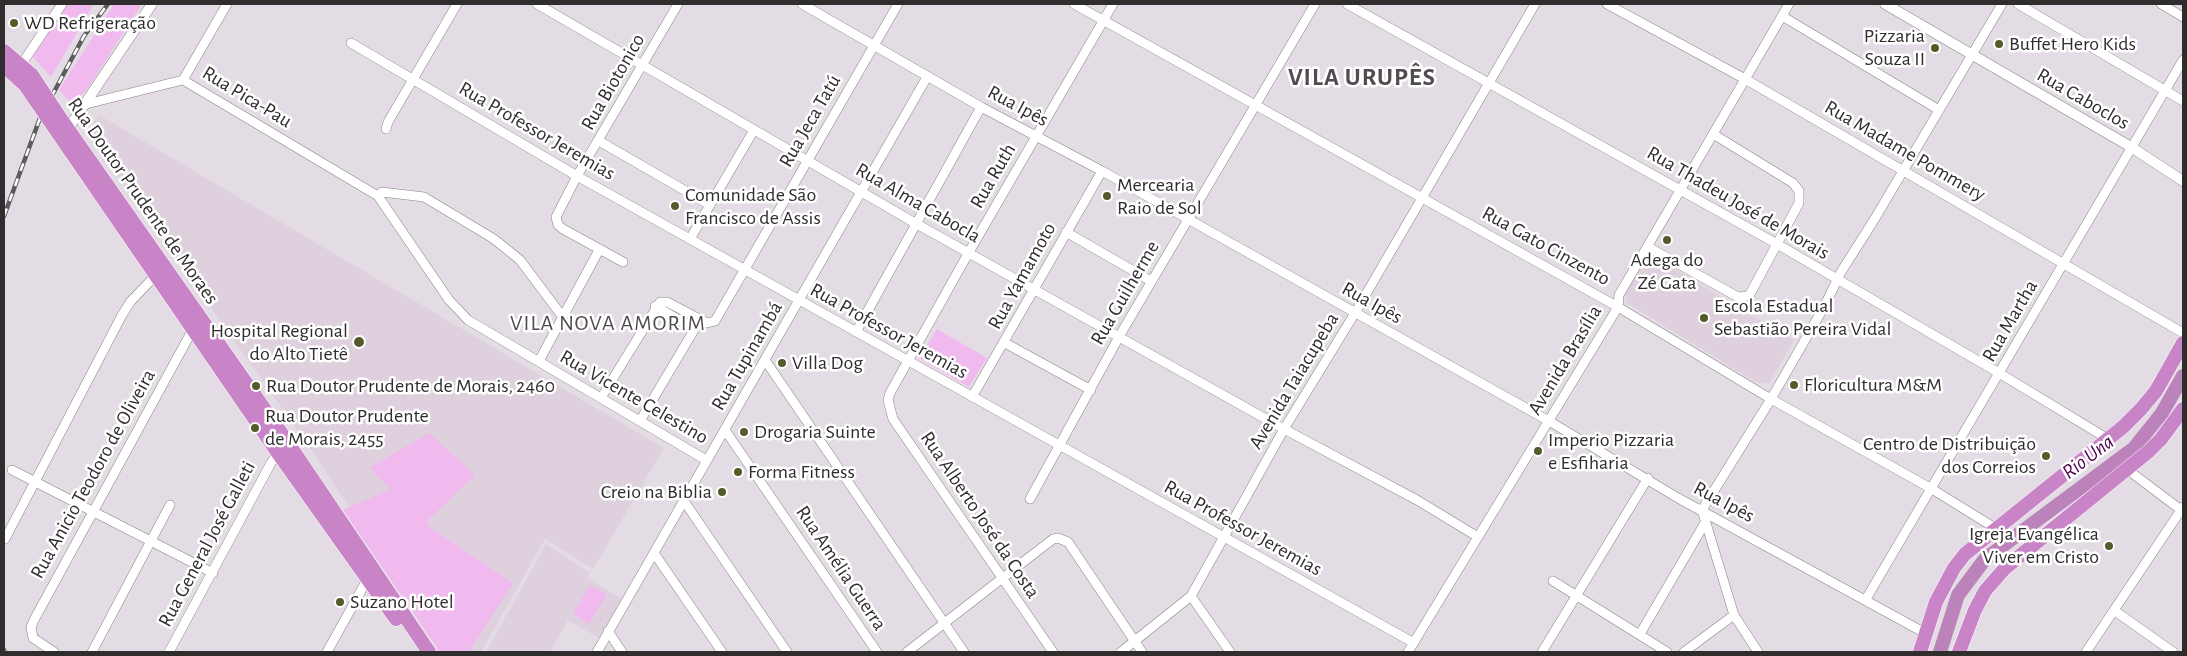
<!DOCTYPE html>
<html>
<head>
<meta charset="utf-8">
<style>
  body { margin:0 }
  #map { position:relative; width:2187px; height:656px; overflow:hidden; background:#e4dce4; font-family:"Alegreya Sans",sans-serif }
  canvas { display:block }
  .frame { position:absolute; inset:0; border:5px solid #302d2f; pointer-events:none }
</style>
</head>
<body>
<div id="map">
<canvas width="2187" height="656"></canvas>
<div class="frame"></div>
</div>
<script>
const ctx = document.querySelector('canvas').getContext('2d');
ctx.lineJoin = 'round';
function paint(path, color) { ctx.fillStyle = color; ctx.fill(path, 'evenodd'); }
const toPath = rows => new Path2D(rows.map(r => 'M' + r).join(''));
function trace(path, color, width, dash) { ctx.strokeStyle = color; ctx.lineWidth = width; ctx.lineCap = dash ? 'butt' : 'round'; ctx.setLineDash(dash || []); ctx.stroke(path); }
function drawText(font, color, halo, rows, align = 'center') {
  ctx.font = font + ' "Alegreya Sans",sans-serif'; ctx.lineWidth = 5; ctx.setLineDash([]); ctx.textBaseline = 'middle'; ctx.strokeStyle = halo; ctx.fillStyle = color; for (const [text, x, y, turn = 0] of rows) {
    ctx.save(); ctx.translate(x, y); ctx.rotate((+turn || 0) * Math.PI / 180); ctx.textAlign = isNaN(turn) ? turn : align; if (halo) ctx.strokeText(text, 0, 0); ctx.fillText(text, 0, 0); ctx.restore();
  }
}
paint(toPath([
  [99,115,664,448,593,569,545,539,481,652,444,652,308,445,86,131],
  [1649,257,1656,258,1794,340,1769,383,1757,383,1627,303,1625,294,1644,261],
  [546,544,590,573,587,578,622,599,599,638,568,620,550,652,486,652]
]), '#ded0dd');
paint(toPath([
  [68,4,94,4,51,77,33,57],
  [114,4,142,4,88,88,73,105,59,90],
  [937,329,987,358,969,387,919,358],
  [429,433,475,475,427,521,430,527,513,583,469,652,440,652,343,510,391,489,369,468],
  [590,585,607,594,589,624,573,614]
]), '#f1baef');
trace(toPath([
  [1940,652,1958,595,1985,559,2134,448,2162,413,2183,376]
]), '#bc83ba', 14);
const minor = toPath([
  [537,4,915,223,1284,429,1417,500,1478,537],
  [802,4,981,107,1102,171,1549,421,1678,498,1925,633],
  [1074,4,1618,307,1771,399,1932,489,1995,528],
  [1347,4,1777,244,1999,373,2108,439],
  [1607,4,1745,79,2183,333],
  [2018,4,2183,101],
  [2161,4,2183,17],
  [1782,16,1939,110],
  [351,43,577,176,1414,643],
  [21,65,62,4],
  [183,80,227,4],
  [86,104,183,80,378,196,449,300,468,320,706,460],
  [386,129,388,122,457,4],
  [599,141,710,205],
  [378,196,382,192,424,197,494,239,520,260,562,316],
  [1066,232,1151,281],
  [690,239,754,130],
  [1648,247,1738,297,1749,296,1799,203,1799,191,1793,183,1713,134],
  [623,262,563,229,558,225,556,217,577,176,678,4],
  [655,306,695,329],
  [856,332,981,107],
  [1005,343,1091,390],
  [765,360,964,652],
  [539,361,599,250],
  [972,397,1102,171],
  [601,398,660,302,667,302,707,323,715,321,898,4],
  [640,421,700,320],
  [725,430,877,652],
  [12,470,213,573],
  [2128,470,2181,510],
  [1030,499,1120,335,1315,4],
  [684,501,787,652],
  [5,539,122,315,131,301,157,274],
  [654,553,722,652],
  [1553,581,1667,652],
  [1191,596,1230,652],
  [1866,599,2183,60],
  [2115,611,2173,652],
  [608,631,622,652],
  [1640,634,1706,521],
  [54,652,33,638,31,627,34,620,193,329],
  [92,652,170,505],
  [169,652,271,463,278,453,283,451],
  [327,652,368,578],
  [597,652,927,77],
  [907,652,1053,539,1058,538,1068,542,1142,652],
  [1053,652,893,419,888,400,890,393,969,252,1113,4],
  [1121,652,1191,596,1284,429,1355,313,1535,4],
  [1408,652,1618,307,1619,295,1789,4],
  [1542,652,1648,478],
  [1684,652,1734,615],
  [1758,652,1734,615,1702,510,1771,399,1824,307,1841,272,1874,220,2002,4],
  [2086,652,2183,507]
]);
const tertiary = toPath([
  [1885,4,2131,147,2183,181],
  [68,129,152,4]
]);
const trunk = toPath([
  [4,51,32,75],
  [4,66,25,85],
  [63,122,282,434,429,652],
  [58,133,278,453,396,619],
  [1920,652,1936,602,1954,568,1965,554,2123,427,2141,409,2156,391,2183,343],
  [1959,652,1975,610,1985,591,2005,568,2149,451,2161,439,2183,409]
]);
trace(minor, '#888087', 10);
trace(tertiary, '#888087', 11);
trace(trunk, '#fff', 15);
trace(minor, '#fff', 9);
trace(tertiary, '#fff', 10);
trace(trunk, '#c884c7', 14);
const rail = toPath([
  [4,216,40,118,84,36,108,4],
  [4,650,5,652]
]);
trace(rail, '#5e5a5e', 4.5);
trace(rail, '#fff', 2.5, [8]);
const trunkBridge = toPath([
  [32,75,63,122],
  [25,85,58,133]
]);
trace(trunkBridge, '#fff', 15, []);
trace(trunkBridge, '#c884c7', 14);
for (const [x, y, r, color] of [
  [14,23,5,"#535b2a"],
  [1999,44,5,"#535b2a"],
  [1935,48,5,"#535b2a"],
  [1107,196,5,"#535b2a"],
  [675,206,5,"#535b2a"],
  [1667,240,5,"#535b2a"],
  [1704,318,5,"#535b2a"],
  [359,342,6,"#535b2a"],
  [782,363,5,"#535b2a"],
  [1794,385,5,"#535b2a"],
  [256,386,5,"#535b2a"],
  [255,428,5,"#535b2a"],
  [744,432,5,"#535b2a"],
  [1538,451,5,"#535b2a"],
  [2046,456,5,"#535b2a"],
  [738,472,5,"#535b2a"],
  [722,492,5,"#535b2a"],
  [2109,546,5,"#535b2a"],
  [340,602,5,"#535b2a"]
]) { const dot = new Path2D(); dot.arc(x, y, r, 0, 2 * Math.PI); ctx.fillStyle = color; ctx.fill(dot); trace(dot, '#fff', 2); }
drawText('20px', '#302d2f', '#fff', [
  ["WD Refrigeração",24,23],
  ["Pizzaria",1925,36,"right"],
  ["Souza II",1925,59,"right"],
  ["Buffet Hero Kids",2009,44],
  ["Mercearia",1117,185],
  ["Raio de Sol",1117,208],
  ["Comunidade São",685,195],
  ["Francisco de Assis",685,218],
  ["Adega do",1667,260,"center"],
  ["Zé Gata",1667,283,"center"],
  ["Escola Estadual",1714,306],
  ["Sebastião Pereira Vidal",1714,329],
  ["Hospital Regional",348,331,"right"],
  ["do Alto Tietê",348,354,"right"],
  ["Villa Dog",792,363],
  ["Floricultura M&M",1804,385],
  ["Rua Doutor Prudente de Morais, 2460",266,386],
  ["Rua Doutor Prudente",265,416],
  ["de Morais, 2455",265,439],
  ["Drogaria Suinte",754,432],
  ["Imperio Pizzaria",1548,440],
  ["e Esfiharia",1548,463],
  ["Centro de Distribuição",2036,444,"right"],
  ["dos Correios",2036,467,"right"],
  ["Forma Fitness",748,472],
  ["Creio na Biblia",712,492,"right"],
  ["Igreja Evangélica",2099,534,"right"],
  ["Viver em Cristo",2099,557,"right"],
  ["Suzano Hotel",350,602]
], 'left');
drawText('20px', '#302d2f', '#fff', [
  ["Rua Biotonico",613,82,-60],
  ["Rua Pica-Pau",247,97,31],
  ["Rua Caboclos",2083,99,30],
  ["Rua Ipês",1018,106,28],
  ["Rua Jeca Tatú",810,121,-60],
  ["Rua Professor Jeremias",537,131,30],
  ["Rua Madame Pommery",1905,151,30],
  ["Rua Ruth",993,176,-60],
  ["Rua Doutor Prudente de Moraes",143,201,55],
  ["Rua Alma Cabocla",918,203,30],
  ["Rua Thadeu José de Morais",1738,203,30],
  ["Rua Gato Cinzento",1546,246,29],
  ["Rua Yamamoto",1022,276,-61],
  ["Rua Guilherme",1125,293,-60],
  ["Rua Ipês",1372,303,29],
  ["Rua Martha",2010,321,-60],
  ["Rua Professor Jeremias",889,331,29],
  ["Rua Tupinambá",747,356,-60],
  ["Avenida Brasília",1565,360,-59],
  ["Avenida Taiacupeba",1294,381,-59],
  ["Rua Vicente Celestino",634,397,30],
  ["Rua Anicio Teodoro de Oliveira",93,474,-61],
  ["Rua Ipês",1724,502,28],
  ["Rua Alberto José da Costa",980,515,56],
  ["Rua Professor Jeremias",1243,528,29],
  ["Rua General José Galleti",207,544,-62],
  ["Rua Amélia Guerra",841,568,56]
]);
drawText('italic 21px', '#4c034d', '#fff', [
  ["Rio Una",2088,457,-37]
]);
ctx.letterSpacing = '1px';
drawText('22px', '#524b51', '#fff', [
  ["VILA NOVA AMORIM",608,323]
]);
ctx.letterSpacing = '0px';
ctx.letterSpacing = '1px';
drawText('bold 25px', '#524b51', '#fff', [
  ["VILA URUPÊS",1362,77]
]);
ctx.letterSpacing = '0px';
</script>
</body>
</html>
